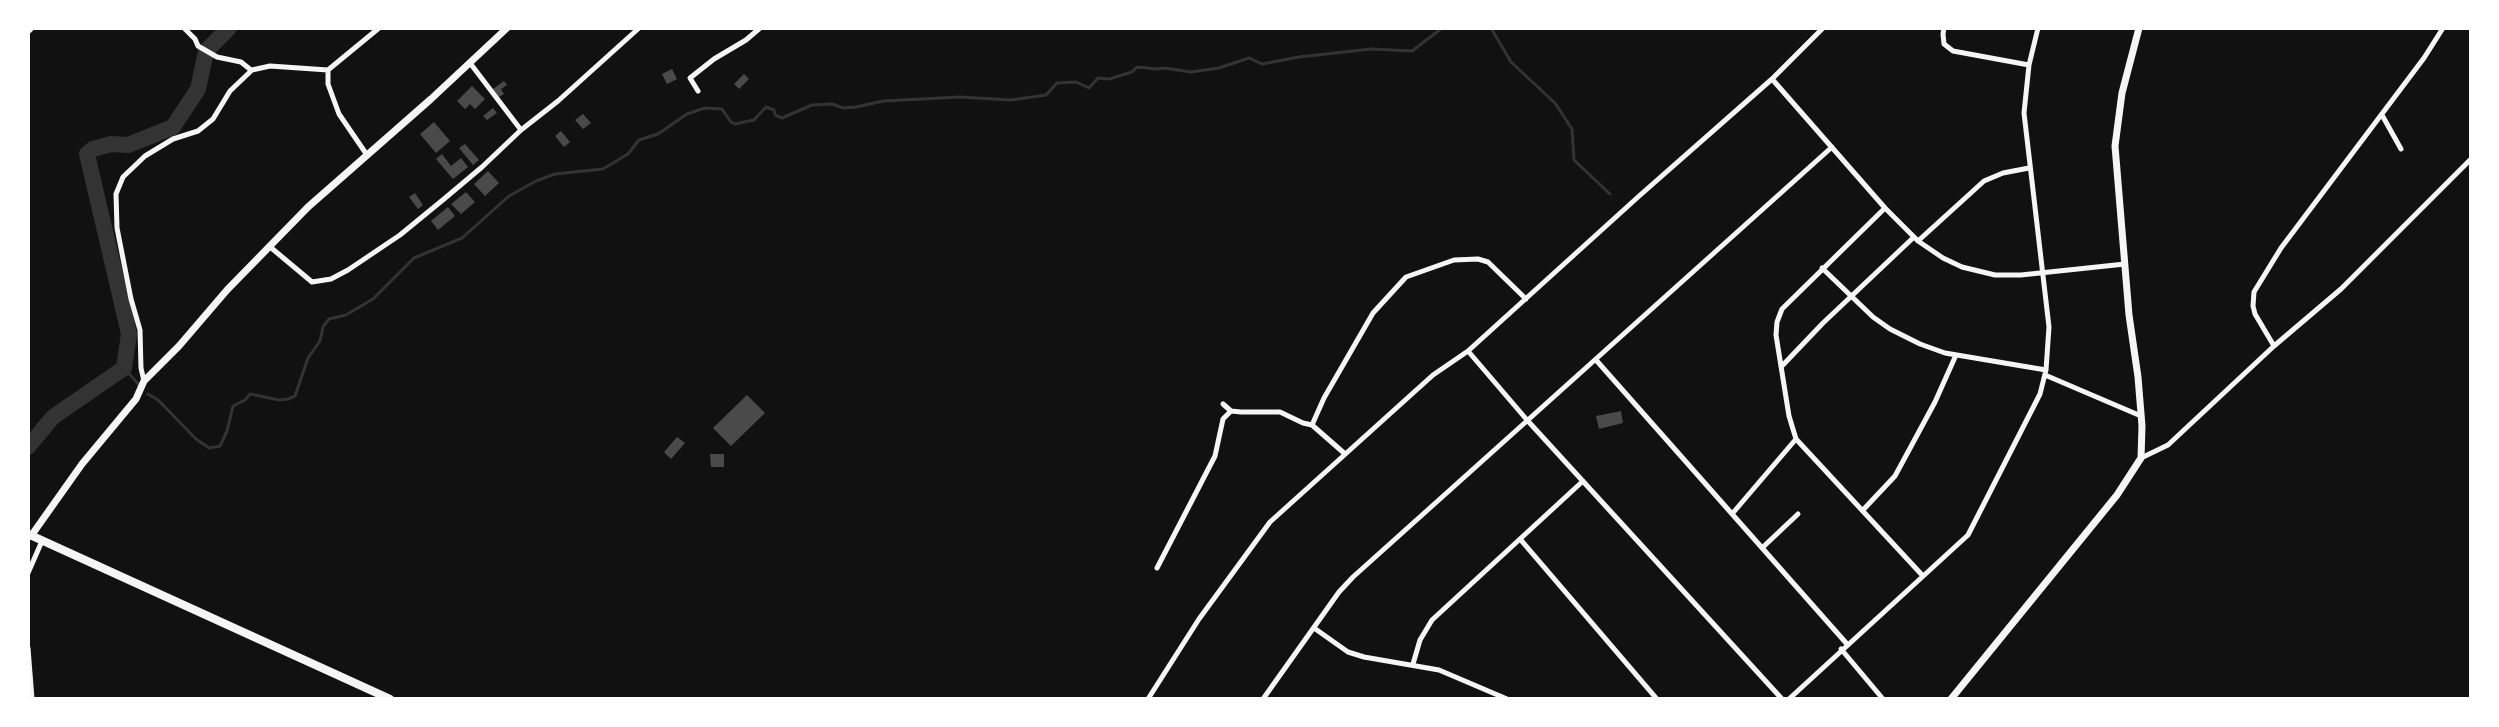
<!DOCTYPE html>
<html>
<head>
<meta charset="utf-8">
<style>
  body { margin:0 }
  #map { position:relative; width:2499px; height:727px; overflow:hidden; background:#111; font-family:"PT Sans",sans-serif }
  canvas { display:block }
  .frame { position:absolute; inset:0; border:30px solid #fff; pointer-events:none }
</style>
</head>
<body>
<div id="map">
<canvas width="2499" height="727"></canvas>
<div class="frame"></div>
</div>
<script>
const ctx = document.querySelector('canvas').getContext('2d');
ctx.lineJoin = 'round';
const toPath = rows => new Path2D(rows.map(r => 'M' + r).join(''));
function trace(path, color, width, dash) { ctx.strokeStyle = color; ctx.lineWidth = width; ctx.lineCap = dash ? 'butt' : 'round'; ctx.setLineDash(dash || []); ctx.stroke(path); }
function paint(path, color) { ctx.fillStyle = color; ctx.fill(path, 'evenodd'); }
trace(toPath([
  [1491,28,1511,62,1555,103,1572,129,1574,160,1610,194],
  [124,368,140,386],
  [148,394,158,400,196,439,209,448,220,446,227,431,233,406,245,400,250,394,279,400,288,399,295,396,308,358,320,341,323,327,329,319,346,315,373,299,414,258,462,238,509,196,536,181,555,174,603,169,628,154,639,140,658,134,687,114,705,108,722,109,731,122,735,124,754,120,766,107,774,110,775,115,782,118,812,105,832,104,843,108,856,107,883,101,960,97,1011,100,1046,95,1057,83,1076,82,1089,88,1098,78,1109,79,1132,72,1137,67,1157,69,1164,68,1191,72,1219,68,1249,58,1262,64,1299,57,1371,49,1412,51,1442,28]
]), '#333', 3);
trace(toPath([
  [208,49,229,28],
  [28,447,53,417,124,368,129,334,87,154,93,149,111,144,128,145,173,127,198,89,206,52]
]), '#333', 16);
paint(toPath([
  [672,69,677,79,667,84,662,74],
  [744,74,749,79,739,89,734,84],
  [504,81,507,85,501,89,504,94,499,97,493,89],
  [472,86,485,99,475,109,470,104,465,109,457,101],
  [493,108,497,113,487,120,483,116],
  [583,114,591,123,583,129,575,120],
  [434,122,450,141,436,153,420,134],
  [561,131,570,142,564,147,555,136],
  [465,144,479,160,473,165,459,148],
  [442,154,451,166,461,158,468,167,453,179,436,159],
  [488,171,499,183,485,196,474,184],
  [466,192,475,202,461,214,451,204],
  [415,193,423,205,418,209,409,197],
  [448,207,455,216,438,230,431,221],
  [747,395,765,413,731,446,713,428],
  [1621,411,1623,423,1599,429,1596,416],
  [677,437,685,443,671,459,664,452],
  [710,454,724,454,724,467,711,467]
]), '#4a4a4a');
trace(toPath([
  [184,28,195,39,198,46,217,57,241,62,251,70],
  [1944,28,1943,34,1944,44,1953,51,2029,65],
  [28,32,32,28],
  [470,63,521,130],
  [1772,79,1885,208,1918,241,1943,258,1962,267,1995,275,2021,275,2125,264],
  [698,91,690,78,714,59,746,40,760,28],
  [2382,115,2401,149],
  [367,155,339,114,328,84,328,70,379,28],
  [1885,208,1782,309,1777,322,1776,335,1789,416,1796,439,1923,576],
  [1918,241,1984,181,2003,173,2029,168],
  [269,246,312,282,331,279,348,270,400,235,444,199,482,167,521,130,558,101,639,28],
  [1822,268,1873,317,1890,329,1920,344,1945,353,2046,370],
  [2274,346,2255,314,2253,306,2254,292,2281,248,2424,58,2443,28],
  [1468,351,1527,420,1782,699],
  [1596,360,1847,644],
  [1781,367,1823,323,1914,237],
  [2045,375,2141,416],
  [144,381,141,368,140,330,131,299,117,228,116,194,123,177,145,156,173,139,198,131,213,119,230,91,252,70,270,66,328,70],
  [1223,404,1231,411,1241,412,1280,412,1303,423,1312,425],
  [1344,453,1312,425,1324,398,1373,313,1406,277,1454,260,1478,259,1488,262,1526,299],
  [2141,458,2168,445,2274,346,2341,289,2471,159],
  [1863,510,1895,476,1935,402,1956,355],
  [1732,514,1796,439],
  [1521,540,1657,699],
  [1762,548,1798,514],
  [1157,568,1215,456,1223,419,1231,411],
  [28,573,42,541],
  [1314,628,1348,652,1364,657,1439,670,1507,699],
  [28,648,32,699],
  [1841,649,1883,699],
  [1413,664,1420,640,1432,620,1583,481],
  [1148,699,1199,619,1270,522,1433,375,1468,351,1638,197,1772,79,1823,28],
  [1263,699,1339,592,1353,577,1832,147],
  [1789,699,1968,535,2040,394,2046,370,2049,327,2024,113,2029,65,2038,28]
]), '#f5f5f5', 5);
trace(toPath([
  [31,536,82,464,136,399,144,381,179,346,227,290,308,207,431,99,507,28],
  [1951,699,2117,495,2141,458,2142,426,2138,377,2129,315,2115,146,2122,93,2139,28]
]), '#f5f5f5', 7);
trace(toPath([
  [28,534,390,699]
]), '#f5f5f5', 8);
</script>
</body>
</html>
